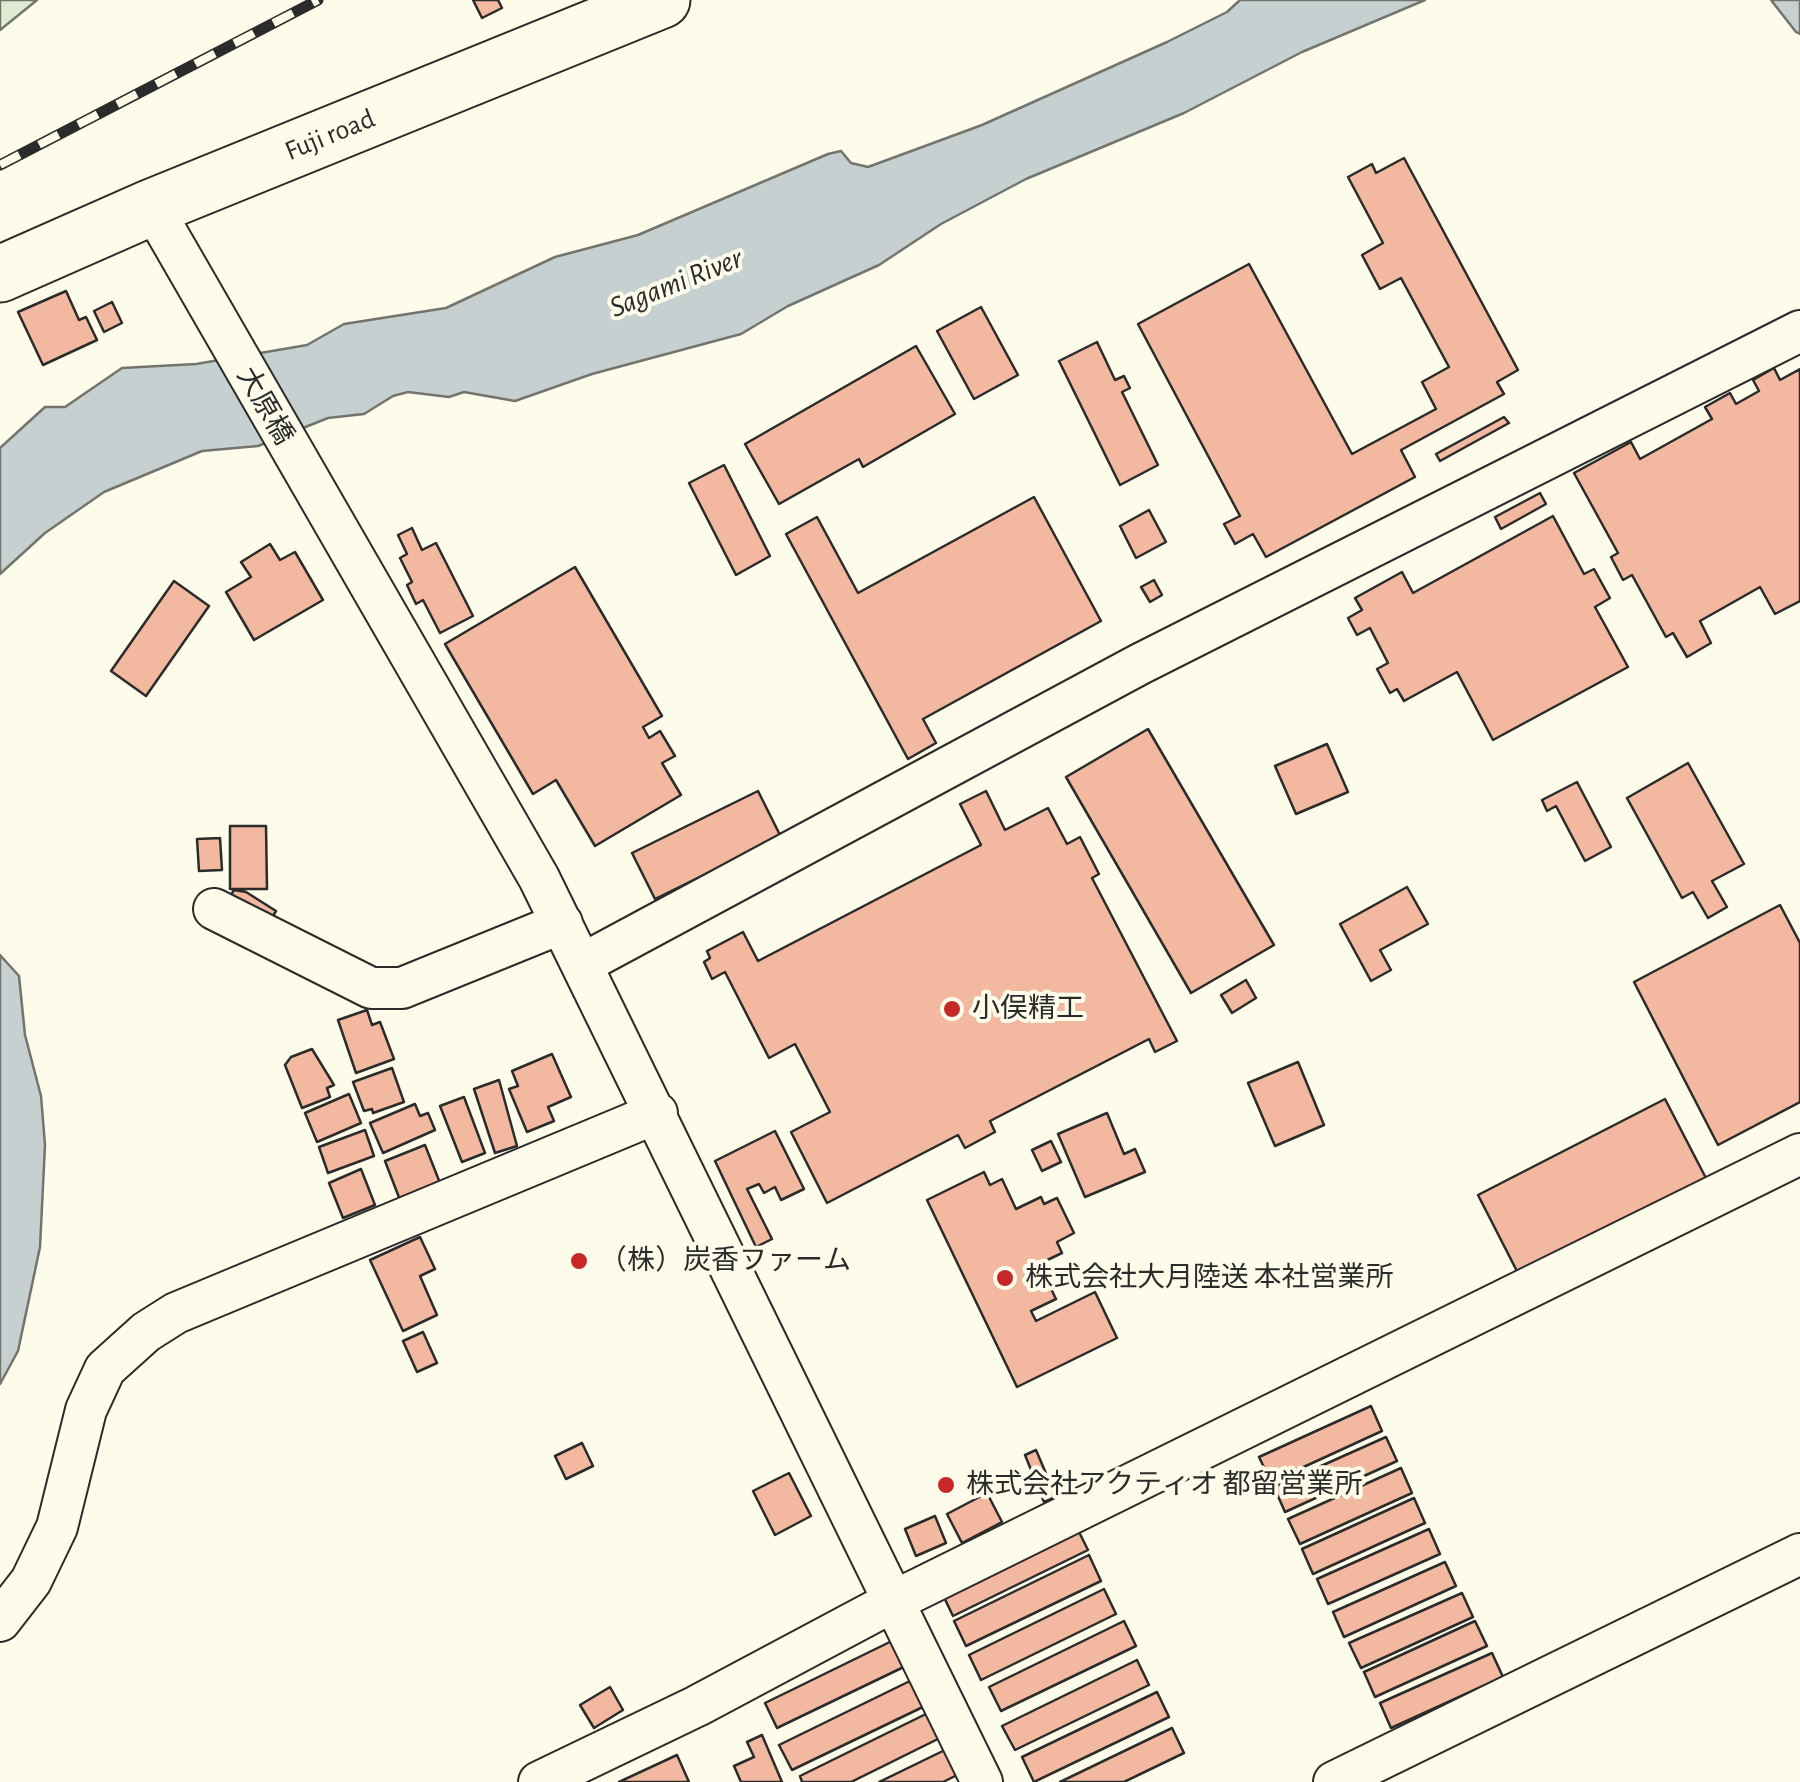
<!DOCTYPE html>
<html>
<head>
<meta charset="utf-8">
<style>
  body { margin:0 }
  canvas { display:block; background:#fdfbea }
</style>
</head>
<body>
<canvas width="1800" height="1782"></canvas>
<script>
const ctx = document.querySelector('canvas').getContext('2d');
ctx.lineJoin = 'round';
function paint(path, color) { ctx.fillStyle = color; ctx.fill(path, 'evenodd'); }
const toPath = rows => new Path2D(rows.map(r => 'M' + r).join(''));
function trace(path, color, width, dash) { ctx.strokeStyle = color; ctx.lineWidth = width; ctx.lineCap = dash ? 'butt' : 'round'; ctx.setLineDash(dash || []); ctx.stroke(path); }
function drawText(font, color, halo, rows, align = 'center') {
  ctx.font = font + ' "Alegreya Sans","Noto Sans JP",sans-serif'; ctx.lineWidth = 8; ctx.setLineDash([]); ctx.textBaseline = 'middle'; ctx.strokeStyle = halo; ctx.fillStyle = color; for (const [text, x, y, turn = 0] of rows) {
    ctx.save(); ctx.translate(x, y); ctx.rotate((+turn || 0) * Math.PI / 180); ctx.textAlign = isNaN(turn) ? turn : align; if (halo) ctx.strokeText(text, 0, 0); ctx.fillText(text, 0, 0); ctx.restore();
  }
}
const green = toPath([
  [0,0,37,0,0,30,0,0]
]);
paint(green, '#deebd1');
trace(green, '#74746e', 2.5);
const water = toPath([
  [1240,0,1425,0,1302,52,1184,113,1026,179,941,224,879,265,788,306,741,334,592,374,515,401,464,392,449,397,408,392,393,396,364,414,328,418,258,446,202,451,104,492,45,533,0,574,0,448,45,407,65,407,122,368,196,364,307,345,344,324,446,308,555,257,638,235,828,154,841,151,851,163,868,167,982,125,1167,42,1227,12,1240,0],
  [1771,0,1800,0,1800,34,1796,32,1771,0],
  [0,955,19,976,25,1035,41,1096,45,1145,40,1247,18,1351,0,1384,0,955]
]);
paint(water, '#c7d0d0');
trace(water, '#74746e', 2.5);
const building = toPath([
  [473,0,498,0,502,8,482,18,473,0],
  [1404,158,1518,370,1497,382,1504,394,1401,450,1415,477,1266,557,1253,534,1235,544,1224,524,1240,516,1138,324,1249,264,1352,454,1436,409,1422,382,1449,367,1401,278,1380,289,1362,255,1383,243,1348,177,1372,164,1376,173,1404,158],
  [66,291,79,320,86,317,97,340,43,365,18,312,66,291],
  [112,302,122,323,104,332,94,311,112,302],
  [981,307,1018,375,974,399,937,331,981,307],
  [1097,342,1115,380,1124,376,1130,388,1122,392,1158,465,1120,485,1059,361,1097,342],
  [916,346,955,414,863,467,859,459,779,504,745,444,916,346],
  [1774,368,1780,380,1800,369,1800,601,1775,614,1760,587,1700,621,1711,643,1687,657,1673,633,1666,637,1632,575,1623,580,1611,557,1618,553,1574,473,1631,442,1640,459,1712,419,1705,407,1730,393,1736,404,1759,391,1753,380,1774,368],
  [1504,417,1509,423,1440,461,1436,454,1504,417],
  [724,465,770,556,736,575,689,483,724,465],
  [1540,493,1546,504,1501,529,1495,517,1540,493],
  [1034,497,1101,621,923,719,936,743,908,759,786,534,817,517,858,593,1034,497],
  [1149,510,1166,542,1136,558,1120,526,1149,510],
  [1553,516,1584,574,1594,569,1610,598,1595,607,1628,667,1493,740,1457,672,1404,701,1397,689,1390,693,1377,669,1388,663,1370,628,1357,635,1348,618,1362,610,1355,598,1402,572,1413,593,1553,516],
  [412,528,422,550,436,543,473,616,440,633,423,600,416,604,407,585,412,582,400,558,407,554,398,535,412,528],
  [270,544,280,560,295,552,323,600,254,640,226,592,251,577,241,562,270,544],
  [575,567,662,716,643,727,649,738,660,731,675,756,662,763,681,795,595,846,556,780,533,794,445,644,575,567],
  [1154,580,1162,595,1150,602,1141,587,1154,580],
  [174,581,209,606,146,696,111,671,174,581],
  [1148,729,1274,945,1191,993,1066,777,1148,729],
  [1327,744,1348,792,1296,814,1275,766,1327,744],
  [1688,763,1744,864,1712,881,1727,907,1708,918,1693,892,1682,898,1627,798,1688,763],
  [1577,782,1611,847,1585,861,1556,806,1547,811,1542,800,1577,782],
  [758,791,781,837,655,899,632,853,758,791],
  [986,791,1005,830,1048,808,1067,844,1080,837,1099,874,1092,878,1177,1041,1155,1052,1149,1039,990,1121,995,1132,965,1148,958,1135,827,1203,791,1132,830,1112,795,1044,769,1058,725,972,712,979,704,962,710,958,707,951,743,932,758,961,981,845,960,804,986,791],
  [230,826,266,826,267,889,230,889,230,826],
  [220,838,222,870,199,871,197,839,220,838],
  [1407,887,1428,924,1380,950,1391,970,1371,981,1340,924,1407,887],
  [234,890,246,892,276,911,267,926,228,900,234,890],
  [1780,905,1800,943,1800,1102,1718,1145,1634,982,1780,905],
  [1246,980,1256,998,1232,1013,1221,995,1246,980],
  [367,1010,372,1025,380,1022,394,1059,356,1073,338,1020,367,1010],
  [312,1049,334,1085,327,1088,330,1097,302,1108,285,1065,291,1057,312,1049],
  [552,1054,571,1097,548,1107,554,1121,527,1132,509,1089,518,1086,512,1071,552,1054],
  [1298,1062,1324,1125,1275,1146,1248,1083,1298,1062],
  [392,1068,404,1102,373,1113,372,1109,364,1111,353,1082,392,1068],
  [499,1080,517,1146,495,1153,474,1089,499,1080],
  [349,1094,361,1123,317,1142,305,1113,349,1094],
  [464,1097,485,1153,462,1162,440,1106,464,1097],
  [1665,1099,1709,1184,1522,1281,1478,1195,1665,1099],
  [415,1104,420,1116,428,1113,435,1130,383,1153,370,1123,415,1104],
  [1107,1113,1124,1154,1135,1149,1145,1172,1085,1197,1058,1134,1107,1113],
  [365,1130,374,1156,328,1173,319,1147,365,1130],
  [775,1131,804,1189,781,1200,775,1187,764,1193,759,1184,747,1189,772,1239,756,1247,715,1161,775,1131],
  [1051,1141,1061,1162,1042,1171,1032,1150,1051,1141],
  [425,1145,440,1183,400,1200,385,1161,425,1145],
  [361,1169,375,1205,343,1218,329,1183,361,1169],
  [984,1172,990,1185,1002,1179,1016,1209,1041,1197,1044,1204,1057,1198,1074,1233,1057,1242,1062,1253,1039,1264,1056,1299,1031,1311,1036,1321,1095,1292,1117,1338,1017,1387,927,1200,984,1172],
  [420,1237,435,1269,420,1276,437,1315,403,1331,370,1260,420,1237],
  [423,1332,437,1363,417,1372,403,1341,423,1332],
  [1371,1406,1382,1431,1271,1482,1259,1457,1371,1406],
  [1386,1437,1397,1461,1285,1512,1274,1487,1386,1437],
  [582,1443,593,1466,566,1479,555,1456,582,1443],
  [1036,1450,1056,1497,1044,1502,1025,1455,1036,1450],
  [1401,1468,1412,1493,1300,1544,1288,1519,1401,1468],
  [789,1473,811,1516,775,1535,753,1491,789,1473],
  [987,1493,1002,1522,962,1543,947,1514,987,1493],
  [1414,1498,1425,1523,1313,1574,1302,1549,1414,1498],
  [935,1516,946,1543,916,1556,905,1529,935,1516],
  [1076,1526,1088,1550,953,1616,941,1591,1076,1526],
  [1429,1529,1440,1554,1328,1604,1317,1579,1429,1529],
  [1089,1555,1101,1581,966,1646,954,1621,1089,1555],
  [1445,1562,1456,1586,1344,1637,1333,1612,1445,1562],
  [1104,1589,1116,1614,981,1680,969,1655,1104,1589],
  [1462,1593,1473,1617,1361,1668,1349,1643,1462,1593],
  [1124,1621,1136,1646,1001,1711,989,1687,1124,1621],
  [1475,1621,1487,1646,1375,1697,1364,1672,1475,1621],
  [900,1637,912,1663,777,1728,765,1703,900,1637],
  [1492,1653,1503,1677,1391,1728,1380,1703,1492,1653],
  [1137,1660,1149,1685,1015,1750,1002,1726,1137,1660],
  [914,1679,927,1705,792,1770,779,1745,914,1679],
  [610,1687,623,1710,594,1728,580,1705,610,1687],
  [1157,1692,1169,1717,1034,1782,1022,1757,1157,1692],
  [934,1710,946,1735,851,1782,802,1782,800,1776,934,1710],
  [1172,1728,1184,1753,1124,1782,1060,1782,1172,1728],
  [762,1735,782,1782,741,1782,734,1766,754,1757,747,1742,762,1735],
  [949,1748,961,1773,943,1782,879,1782,949,1748],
  [677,1755,689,1782,619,1782,677,1755]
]);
paint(building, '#f2b8a0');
trace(building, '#2b2b2b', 2.5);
const minor = toPath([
  [152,207,539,878,982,1782],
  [214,909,371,988,402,988,562,923],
  [584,963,1140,664,1800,331],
  [0,1621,31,1581,57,1527,86,1410,105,1369,146,1332,176,1313,657,1113],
  [539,1782,697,1706,894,1601,1800,1154],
  [1334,1782,1800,1554]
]);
const highway = toPath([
  [0,274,152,207,662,0]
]);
trace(minor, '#2b2b2b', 44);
trace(highway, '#2b2b2b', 59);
trace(minor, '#fdfbea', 40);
trace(highway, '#fdfbea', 55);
const rail = toPath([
  [0,165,318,0]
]);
trace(rail, '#2b2b2b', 11);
trace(rail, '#fdfbea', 8, [22]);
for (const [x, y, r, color] of [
  [952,1009,10,"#c62828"],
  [579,1261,10,"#c62828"],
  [1005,1278,10,"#c62828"],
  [946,1485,10,"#c62828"]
]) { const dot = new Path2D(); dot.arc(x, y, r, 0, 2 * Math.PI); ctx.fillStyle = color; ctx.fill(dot); trace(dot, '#fdfbea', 4); }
drawText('28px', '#2b2b2b', '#fdfbea', [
  ["Fuji road",330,135,-22],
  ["大原橋",265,406,60]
]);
drawText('28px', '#2b2b2b', '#fdfbea', [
  ["小俣精工",972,1009],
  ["（株）炭香ファーム",599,1261],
  ["株式会社大月陸送 本社営業所",1025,1278],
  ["株式会社アクティオ 都留営業所",966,1485]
], 'left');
drawText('italic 30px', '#2b2b2b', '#fdfbea', [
  ["Sagami River",676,283,-22]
]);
</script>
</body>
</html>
